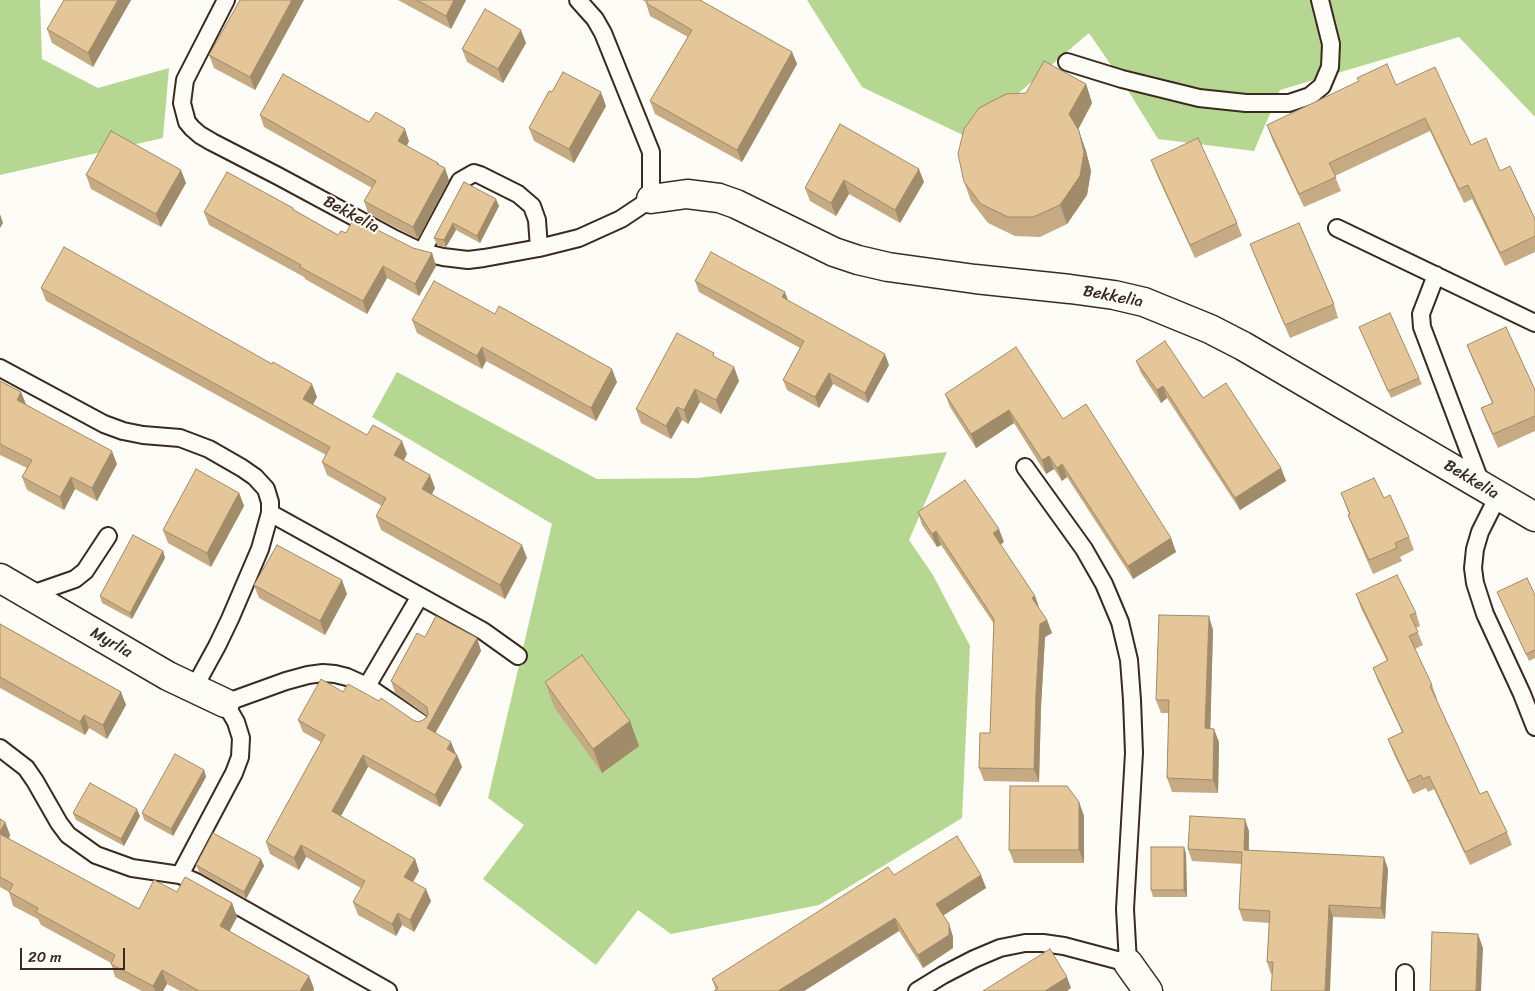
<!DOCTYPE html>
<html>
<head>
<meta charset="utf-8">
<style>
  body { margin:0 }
  #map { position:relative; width:1535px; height:991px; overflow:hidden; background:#fdfcf7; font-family:Sriracha,sans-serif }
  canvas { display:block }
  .scale { position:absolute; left:20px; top:948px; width:105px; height:22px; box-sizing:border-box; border:2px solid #3b2a1e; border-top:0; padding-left:6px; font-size:15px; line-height:18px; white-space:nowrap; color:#3b2a1e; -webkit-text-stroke:4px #fdfcf7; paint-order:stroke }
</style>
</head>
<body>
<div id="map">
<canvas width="1535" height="991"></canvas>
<div class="scale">20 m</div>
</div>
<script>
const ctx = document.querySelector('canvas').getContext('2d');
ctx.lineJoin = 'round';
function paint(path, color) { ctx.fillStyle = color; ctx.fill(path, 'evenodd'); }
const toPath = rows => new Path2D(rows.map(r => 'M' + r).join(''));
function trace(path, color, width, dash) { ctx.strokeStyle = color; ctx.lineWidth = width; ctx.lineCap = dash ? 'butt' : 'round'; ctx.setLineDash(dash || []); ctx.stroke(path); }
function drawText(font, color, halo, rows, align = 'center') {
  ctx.font = font + ' Sriracha,sans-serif'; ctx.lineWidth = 4; ctx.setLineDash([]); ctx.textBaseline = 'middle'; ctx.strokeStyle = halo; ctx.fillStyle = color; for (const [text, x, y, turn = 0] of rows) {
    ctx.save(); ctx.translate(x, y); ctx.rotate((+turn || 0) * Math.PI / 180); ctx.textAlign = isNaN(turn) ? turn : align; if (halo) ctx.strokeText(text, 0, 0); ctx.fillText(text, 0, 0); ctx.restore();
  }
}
paint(toPath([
  [0,0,40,0,42,59,98,88,169,68,163,138,0,175],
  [807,0,1535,0,1535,117,1459,37,1280,90,1254,151,1158,139,1124,84,1089,33,967,137,862,87],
  [397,372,597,479,696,478,947,452,909,540,933,575,970,646,962,818,819,905,671,934,638,910,596,965,483,879,524,825,488,798,552,524,372,417]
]), '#b5d791');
const service = toPath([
  [226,0,185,80,182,103,187,122,192,128,200,135,212,142,278,176,395,239,422,252,443,257,468,260,484,258,539,248,579,238,621,219,651,199,651,152,603,33,595,19,578,0],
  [1067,62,1122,79,1199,98,1246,103,1289,103,1310,96,1322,86,1330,67,1331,44,1320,0],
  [1337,228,1535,323],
  [422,252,460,181,474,173,480,175,518,194,532,206,537,220,539,248],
  [1436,275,1421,314,1422,327,1482,486],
  [0,368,104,424,123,431,143,435,180,438,209,449,242,468,255,477,266,489,270,502,270,513,260,549,230,619,217,646,194,688],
  [1498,496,1480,532,1475,549,1473,568,1475,583,1485,614,1522,694,1535,727],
  [270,513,483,631,518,656],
  [29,595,75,579,85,571,108,536],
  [367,686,420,596],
  [0,748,26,768,35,781,59,823,68,835,96,855,132,868,180,875,196,882,388,991],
  [180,875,234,773,240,757,241,738,236,722,225,703,286,681,308,675,323,673,335,674,347,677,367,686,423,724],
  [917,991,943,975,974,959,1000,948,1025,943,1043,943,1064,946,1128,963,1125,909,1134,753,1132,700,1129,660,1120,622,1104,584,1084,549,1025,467],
  [1405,991,1405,973]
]);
const minor = toPath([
  [651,199,687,194,719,198,736,204,834,252,858,260,888,267,975,279,1070,289,1114,295,1144,302,1210,329,1243,346,1535,517],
  [0,578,168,676,225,703],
  [1128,963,1148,991]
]);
trace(service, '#3b2a1e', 20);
trace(minor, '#3b2a1e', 31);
trace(service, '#fdfcf7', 16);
trace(minor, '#fdfcf7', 28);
paint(toPath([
  [131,0,93,67,52,43,47,29],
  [398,0,466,0,451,29],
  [642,0,700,0,792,52,797,64,742,162,655,114,650,101,688,37,650,16,646,3,646,2],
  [298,11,255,90,214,68,209,55],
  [526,43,503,83,467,62,462,49],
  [1086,84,1092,103,1078,130,1086,151,1091,171,1087,195,1067,224,1040,237,1015,236,988,223,971,201,964,182,1026,93],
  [1396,85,1471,145,1500,171,1535,219,1535,252,1505,266,1472,199,1464,203,1430,131,1335,176,1341,191,1304,207,1272,139,1267,125],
  [552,92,606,106,574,163,534,141,529,128],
  [260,115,369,122,409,141,407,146,438,163,449,180,418,239,368,213,364,201,372,188,264,127],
  [840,124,924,182,900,223,849,194,836,216,810,201,805,188],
  [1151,160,1237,223,1242,236,1195,258,1156,173],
  [86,175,186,183,161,227,91,189],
  [464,182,499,206,480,243,456,230,446,247,437,245,434,238],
  [293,208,294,210,338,235,346,233,432,253,436,266,419,296,387,278,367,314,305,279,304,277,209,225,204,212],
  [1250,244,1334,304,1338,318,1290,338,1255,257],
  [695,281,788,300,889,365,868,403,833,384,819,408,787,390,783,380,800,348,699,292],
  [41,288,317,397,313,405,367,435,407,454,404,460,435,488,432,494,527,558,505,599,381,530,376,516,382,506,327,475,322,462,326,455,46,301],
  [412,320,617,382,596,421,486,361,482,369,417,333],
  [1359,327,1419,378,1422,384,1391,398],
  [1467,345,1535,390,1535,431,1498,448,1486,421,1481,408,1492,403,1472,358],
  [1136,361,1203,398,1281,468,1286,481,1240,510,1167,398,1161,403,1141,373],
  [734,367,739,381,721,414,700,402,688,424,682,420,671,439,641,423,636,409],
  [0,381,21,392,26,404,117,464,97,501,75,489,64,510,27,490,22,477,27,468,0,455],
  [945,394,1063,419,1171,538,1176,552,1133,579,1067,477,1062,481,1054,469,1046,474,1014,423,976,448,950,407],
  [239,493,244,506,211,567,168,543,163,530],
  [1341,493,1384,498,1409,537,1414,550,1400,557,1402,561,1373,574,1353,528,1348,515,1349,514],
  [918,512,1004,542,1000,545,1035,596,1039,609,1047,620,1052,633,1045,637,1041,707,1039,782,984,781,979,768,990,733,994,624,941,545,937,547,922,525],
  [163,551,165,558,132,619,102,603,100,596],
  [254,585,347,594,325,635,259,598],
  [1497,592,1535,595,1535,658,1529,661],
  [1356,594,1416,613,1420,626,1416,628,1423,645,1415,649,1432,685,1437,699,1436,699,1480,794,1507,832,1512,845,1470,865,1434,789,1428,792,1426,788,1413,794,1393,752,1388,739,1402,732,1378,681,1373,668,1387,661,1361,608],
  [0,624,121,692,126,705,107,739,89,728,85,735,0,688],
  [1213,630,1210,729,1219,742,1218,793,1172,792,1167,778,1169,713,1161,713,1156,700],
  [425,637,477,638,481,651,435,733,457,755,462,767,440,807,368,767,341,816,415,859,419,871,413,882,431,901,414,932,402,925,396,936,358,915,353,902,361,888,306,857,299,870,270,854,266,842,321,742,303,732,298,720,343,692,418,722,423,720,427,716,395,693,391,681],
  [545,682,630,721,639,746,602,773,554,707],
  [204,770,206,777,173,836,144,820,142,813],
  [1079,802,1084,816,1084,863,1014,863,1009,850],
  [73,813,140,816,124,846,76,820],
  [0,819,5,822,10,835,9,839,139,909,177,892,232,903,237,917,229,931,309,976,314,989,313,991,180,991,167,984,163,991,142,991,115,977,111,963,41,925,38,919,13,906,9,892,0,887],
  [1249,831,1249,850,1388,869,1385,919,1333,917,1272,974,1271,974,1267,962,1269,923,1243,921,1239,909,1242,864,1192,861,1188,849],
  [1184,847,1186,854,1187,897,1153,897,1151,890],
  [261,859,264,866,246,899,199,872,196,865],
  [894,875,981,875,986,888,943,915,949,924,953,937,953,948,923,968,899,931,804,991,714,991,716,990,712,979]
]), '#c5aa83');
paint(toPath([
  [118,0,131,0,93,67,88,53],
  [292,0,304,0,255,90,250,77],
  [454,0,466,0,451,29,446,16],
  [521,30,526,43,503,83,498,69],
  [792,52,797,64,742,162,737,150],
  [1086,84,1092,103,1076,133,1069,114],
  [601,92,606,106,574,163,569,149],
  [405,129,409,141,402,153,398,141],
  [1079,131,1086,151,1091,171,1087,195,1067,224,1060,205],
  [438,163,442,174,445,168,449,180,418,239,413,227],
  [919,169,924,182,900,223,895,210],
  [181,170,186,183,161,227,156,214],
  [844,180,849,194,836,216,831,203],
  [496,199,499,206,480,243,477,236],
  [0,214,3,223,0,228],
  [453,223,456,230,446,247,444,240],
  [432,253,436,266,419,296,415,284],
  [383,266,387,278,367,314,363,301],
  [785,292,789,303,782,297],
  [482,347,486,361,482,369,477,356],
  [885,354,889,365,868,403,865,393],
  [734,367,739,381,721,414,716,400],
  [612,369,617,382,596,421,591,408],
  [829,373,833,384,819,408,815,397],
  [312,384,317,397,308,413,303,399],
  [1163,386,1167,398,1161,403,1157,390],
  [695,389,700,402,688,424,684,410],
  [21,392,26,405,17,400],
  [677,407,682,420,671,439,666,426],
  [1009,410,1014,423,976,448,971,434],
  [402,441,407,454,399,469,394,455],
  [112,451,117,464,97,501,92,488],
  [1049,456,1054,469,1046,474,1042,460],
  [1062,464,1067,477,1062,481,1057,468],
  [1281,468,1286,481,1240,510,1235,498],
  [430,475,435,488,427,503,422,489],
  [71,477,75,489,64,510,60,497],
  [239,493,244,506,211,567,207,553],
  [999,529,1004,542,997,547,993,533],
  [936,531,941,545,937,547,932,534],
  [1171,538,1176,552,1133,579,1128,566],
  [522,545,527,558,505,599,500,585],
  [163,551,165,558,132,619,130,613],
  [342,580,347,594,325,635,320,621],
  [1035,596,1040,610,1032,598],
  [1209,616,1213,630,1210,742,1205,728],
  [1047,620,1052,633,1045,637,1041,707,1039,782,1034,769,1036,694,1040,624],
  [477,638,481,651,431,741,427,728],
  [121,692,126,705,107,739,103,725],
  [84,715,89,728,85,735,80,722],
  [630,721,639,746,602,773,593,749],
  [1214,729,1219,742,1218,793,1213,780],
  [451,742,456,754,447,749],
  [363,755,368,767,337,823,332,811],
  [457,755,462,767,440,807,435,795],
  [204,770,206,777,173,836,171,829],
  [1079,802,1084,816,1084,863,1079,850],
  [137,809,140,816,124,846,121,839],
  [1245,819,1249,831,1248,862,1244,850],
  [5,822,10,835,4,847,0,836,0,832],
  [301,845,306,857,299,870,294,858],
  [1184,847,1186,854,1187,897,1184,890],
  [1384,857,1388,869,1385,919,1381,908],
  [261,859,264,866,246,899,244,892],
  [415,859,419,871,409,889,404,877],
  [981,875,986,888,941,917,936,904],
  [426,889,431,901,414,932,410,920],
  [232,903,237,917,225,940,220,926],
  [1329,905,1333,917,1330,991,1325,991],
  [398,913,402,925,396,936,392,924],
  [895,918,899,931,804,991,778,991],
  [949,924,953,937,953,948,923,968,918,955],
  [1478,934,1483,948,1481,991,1476,991],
  [162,970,167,984,163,991,155,991,153,986],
  [309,976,314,989,313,991,300,991],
  [1067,977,1071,988,1067,991,1045,991]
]), '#a08b6a');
const building = toPath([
  [64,0,118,0,88,53,47,29,64,0],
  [240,0,292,0,250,77,209,55,240,0],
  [417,0,454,0,446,16,417,0],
  [648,0,700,0,792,52,737,150,650,101,692,30,646,3,648,0],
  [485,9,521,30,498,69,462,49,485,9],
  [1044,61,1086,84,1069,114,1079,131,1084,152,1080,176,1060,205,1033,217,1008,217,981,204,964,182,958,154,964,129,979,108,1006,94,1026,93,1044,61],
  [1387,64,1396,85,1435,67,1471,145,1486,138,1500,171,1510,166,1535,219,1535,236,1500,253,1468,185,1459,189,1425,118,1329,163,1336,177,1299,194,1267,125,1359,81,1357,78,1387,64],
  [563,72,601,92,569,149,529,128,549,91,552,92,563,72],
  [283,74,369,122,376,112,405,129,398,141,438,163,437,164,445,168,413,227,364,201,376,181,260,115,283,74],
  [840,124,919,169,895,210,844,180,831,203,805,188,840,124],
  [111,131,181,170,156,214,86,175,111,131],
  [1198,138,1237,223,1190,245,1151,160,1198,138],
  [227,172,293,208,292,209,338,235,341,231,346,233,354,218,413,248,432,253,415,284,383,266,363,301,300,267,301,265,204,212,227,172],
  [464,182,496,199,477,236,453,223,444,240,434,238,464,182],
  [1299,223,1334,304,1285,325,1250,244,1299,223],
  [64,247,272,364,273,362,312,384,303,399,367,435,373,425,402,441,394,455,430,475,422,489,522,545,500,585,376,516,386,498,322,462,330,447,41,288,64,247],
  [711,252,785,292,782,297,885,354,865,393,829,373,815,397,783,380,804,341,695,281,711,252],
  [434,281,495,314,499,306,612,369,591,408,482,347,477,356,412,320,434,281],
  [1390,313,1419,378,1388,391,1359,327,1390,313],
  [1506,327,1535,390,1535,416,1493,434,1481,408,1493,403,1467,345,1506,327],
  [677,333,714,353,713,356,734,367,716,400,695,389,684,410,677,407,666,426,636,409,677,333],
  [1165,341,1203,398,1226,383,1281,468,1235,498,1163,386,1157,390,1136,361,1165,341],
  [1016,347,1063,419,1086,404,1171,538,1128,566,1062,464,1057,468,1049,456,1042,460,1009,410,971,434,945,394,1016,347],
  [0,381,21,392,17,400,112,451,92,488,71,477,60,497,22,477,32,460,0,444,0,381],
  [196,469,239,493,207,553,163,530,196,469],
  [1374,478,1384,498,1390,495,1409,537,1395,543,1397,548,1369,560,1348,515,1350,514,1341,493,1374,478],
  [965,480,999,529,993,533,1035,596,1032,598,1047,620,1040,624,1036,694,1034,769,979,768,980,733,990,733,994,619,936,531,932,534,918,512,965,480],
  [133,535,163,551,130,613,100,596,133,535],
  [277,545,342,580,320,621,254,585,277,545],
  [1397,575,1416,613,1410,615,1418,632,1409,636,1432,685,1430,686,1480,794,1487,791,1507,832,1465,852,1429,776,1423,779,1421,775,1408,781,1388,739,1403,732,1373,668,1388,660,1356,594,1397,575],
  [1527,578,1535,595,1535,650,1526,654,1497,592,1527,578],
  [1159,615,1209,616,1205,728,1214,729,1213,780,1167,778,1169,700,1156,700,1159,615],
  [436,616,477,638,427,728,451,742,447,749,457,755,435,795,363,755,332,811,415,859,404,877,426,889,410,920,398,913,392,924,353,902,365,881,301,845,294,858,266,842,325,735,298,720,321,679,343,692,348,684,379,701,381,698,413,720,418,722,423,720,427,717,428,713,427,707,391,681,417,633,425,637,436,616],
  [0,624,121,692,103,725,84,715,80,722,0,677,0,624],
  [582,655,630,721,593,749,545,682,582,655],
  [175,754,204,770,171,829,142,813,175,754],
  [90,783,137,809,121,839,73,813,90,783],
  [1010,786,1067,786,1079,802,1079,850,1009,850,1010,786],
  [1190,816,1245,819,1244,850,1384,857,1381,908,1329,905,1325,991,1271,991,1273,962,1267,962,1270,911,1239,909,1242,852,1188,849,1190,816],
  [0,819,5,822,0,832,0,819],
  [213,833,261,859,244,892,196,865,213,833],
  [0,834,139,909,154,880,177,892,185,877,187,878,232,903,220,926,309,976,300,991,199,991,162,970,153,986,111,964,115,955,36,912,38,908,9,892,13,884,0,877,0,834],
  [957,836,981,875,936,904,949,924,949,935,918,955,895,918,778,991,714,991,718,988,712,979,888,867,894,875,957,836],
  [1151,847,1184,847,1184,890,1151,890,1151,847],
  [1432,932,1478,934,1476,991,1430,991,1432,932],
  [1050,949,1067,977,1045,991,983,991,1050,949]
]);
paint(building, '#e5c698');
trace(building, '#a08b6a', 1);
drawText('16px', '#3b2a1e', '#fdfcf7', [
  ["Bekkelia",351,215,28],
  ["Bekkelia",1113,297,11],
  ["Bekkelia",1471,480,31],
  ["Myrlia",111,643,30]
]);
</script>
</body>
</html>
